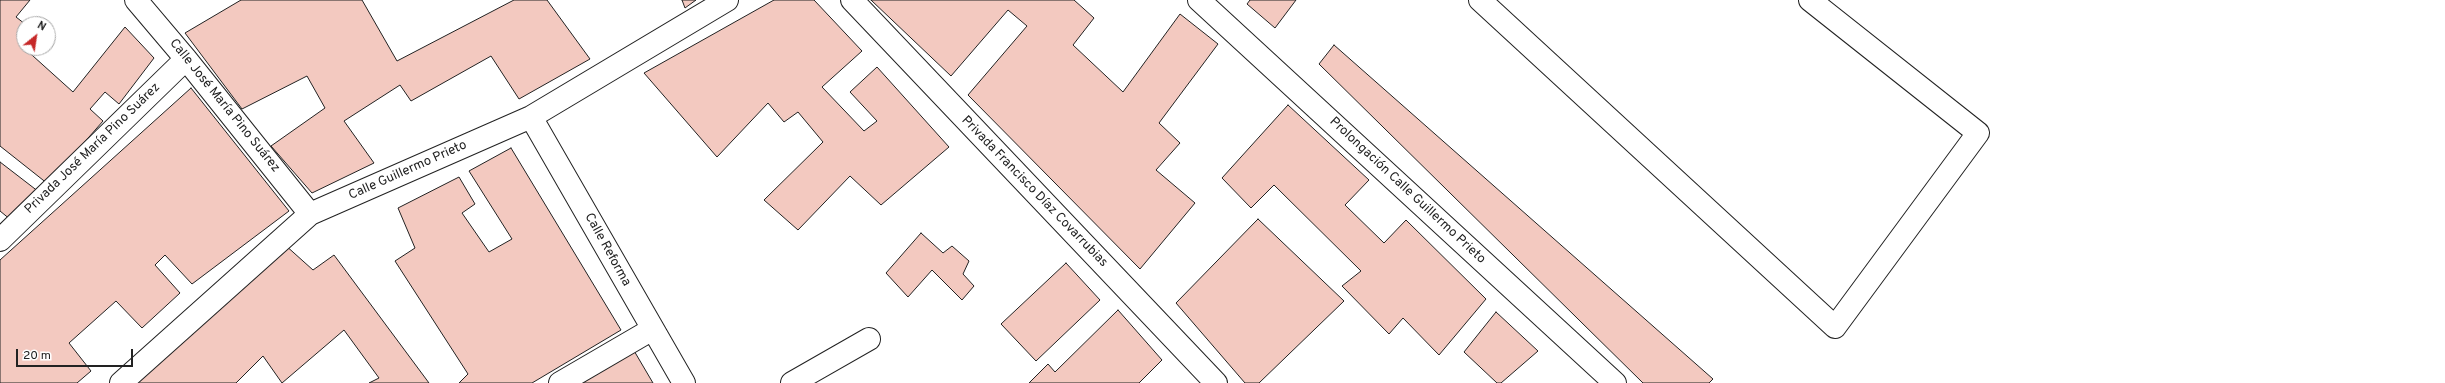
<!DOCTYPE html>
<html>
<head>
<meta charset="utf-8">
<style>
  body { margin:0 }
  #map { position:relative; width:2445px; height:383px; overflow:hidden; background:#fff; font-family:Overpass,sans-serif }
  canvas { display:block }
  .north { position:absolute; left:16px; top:16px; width:40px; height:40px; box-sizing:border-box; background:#fff; border:1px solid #a7a7a7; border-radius:50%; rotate:30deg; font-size:11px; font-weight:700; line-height:16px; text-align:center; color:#222 }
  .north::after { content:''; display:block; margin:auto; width:14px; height:18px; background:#c62828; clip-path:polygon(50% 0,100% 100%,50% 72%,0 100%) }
  .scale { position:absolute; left:16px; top:349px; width:117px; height:18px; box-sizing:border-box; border:2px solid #222; border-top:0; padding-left:5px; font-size:12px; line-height:14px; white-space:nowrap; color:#222; -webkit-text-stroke:3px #fff; paint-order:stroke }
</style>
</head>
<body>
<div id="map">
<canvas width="2445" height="383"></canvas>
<div class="north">N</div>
<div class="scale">20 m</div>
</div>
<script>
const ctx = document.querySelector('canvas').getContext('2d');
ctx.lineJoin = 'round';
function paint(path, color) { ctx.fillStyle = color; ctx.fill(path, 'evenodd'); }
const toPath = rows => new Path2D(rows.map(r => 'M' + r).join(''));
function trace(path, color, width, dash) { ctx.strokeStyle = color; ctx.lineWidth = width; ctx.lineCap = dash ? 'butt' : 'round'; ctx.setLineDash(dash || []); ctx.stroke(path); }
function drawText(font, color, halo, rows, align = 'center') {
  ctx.font = font + ' Overpass,sans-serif'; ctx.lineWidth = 3; ctx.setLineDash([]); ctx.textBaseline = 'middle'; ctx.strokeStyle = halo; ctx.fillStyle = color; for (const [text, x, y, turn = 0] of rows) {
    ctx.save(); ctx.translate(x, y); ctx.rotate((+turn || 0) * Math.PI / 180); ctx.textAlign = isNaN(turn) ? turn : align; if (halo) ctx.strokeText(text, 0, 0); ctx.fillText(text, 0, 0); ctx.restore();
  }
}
const building = toPath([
  [0,0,30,0,16,17,25,24,23,47,73,92,125,27,154,58,119,104,105,92,90,109,103,121,48,184,0,146,0,0],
  [241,0,362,0,397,61,514,0,547,0,590,59,519,99,491,56,411,101,400,85,344,121,374,163,312,193,271,146,325,108,307,76,242,109,185,33,241,0],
  [682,0,696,0,685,8,682,0],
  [774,0,814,0,862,51,822,87,864,131,877,121,850,92,877,67,949,147,881,205,850,176,798,230,764,200,823,142,798,112,784,122,768,103,717,157,644,73,774,0],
  [871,0,1074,0,1094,18,1073,45,1123,92,1180,14,1218,44,1159,123,1180,143,1156,170,1195,203,1140,269,968,95,1027,26,1008,10,951,76,871,0],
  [1250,0,1296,0,1275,28,1247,4,1250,0],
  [1334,45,1713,379,1709,383,1643,383,1319,64,1334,45],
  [191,88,289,211,192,284,165,255,155,265,180,293,142,328,116,301,69,343,91,371,77,383,0,383,0,260,191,88],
  [1288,105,1369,180,1345,205,1384,243,1406,220,1486,299,1439,355,1403,318,1389,334,1342,286,1361,271,1274,185,1251,208,1222,178,1288,105],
  [511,148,621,330,532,383,459,383,468,374,395,261,415,248,398,208,459,177,475,204,462,213,489,252,512,239,469,171,511,148],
  [0,162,39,192,11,220,0,211,0,162],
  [1258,219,1344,301,1259,383,1245,383,1176,303,1258,219],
  [921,233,943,253,952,246,969,261,963,274,974,286,962,300,932,270,908,297,886,273,921,233],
  [284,244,313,270,334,255,429,383,369,383,379,378,344,330,282,383,263,356,236,383,135,383,284,244],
  [1066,263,1100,300,1036,361,1001,324,1066,263],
  [1118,310,1162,360,1139,383,1029,383,1048,364,1055,372,1118,310],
  [1496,312,1538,351,1501,383,1497,383,1464,352,1496,312],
  [633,349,653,383,581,383,633,349]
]);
paint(building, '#f3c9c0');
trace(building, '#222', 1);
const minor = toPath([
  [136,0,186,59,310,214],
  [852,0,1216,383],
  [1199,0,1615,383],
  [1480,0,1835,327,1978,133,1810,0],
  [531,117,684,383],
  [0,240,186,59],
  [121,383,310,214,531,117,727,0],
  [560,383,651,330],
  [792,383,869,339]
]);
trace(minor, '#222', 24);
trace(minor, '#fff', 22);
drawText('13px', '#222', '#fff', [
  ["Calle José María Pino Suárez",224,106,51],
  ["Privada José María Pino Suárez",93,149,-44],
  ["Calle Guillermo Prieto",408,171,-24],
  ["Prolongación Calle Guillermo Prieto",1407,191,43],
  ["Privada Francisco Díaz Covarrubias",1034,192,46],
  ["Calle Reforma",607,250,61]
]);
</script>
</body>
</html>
